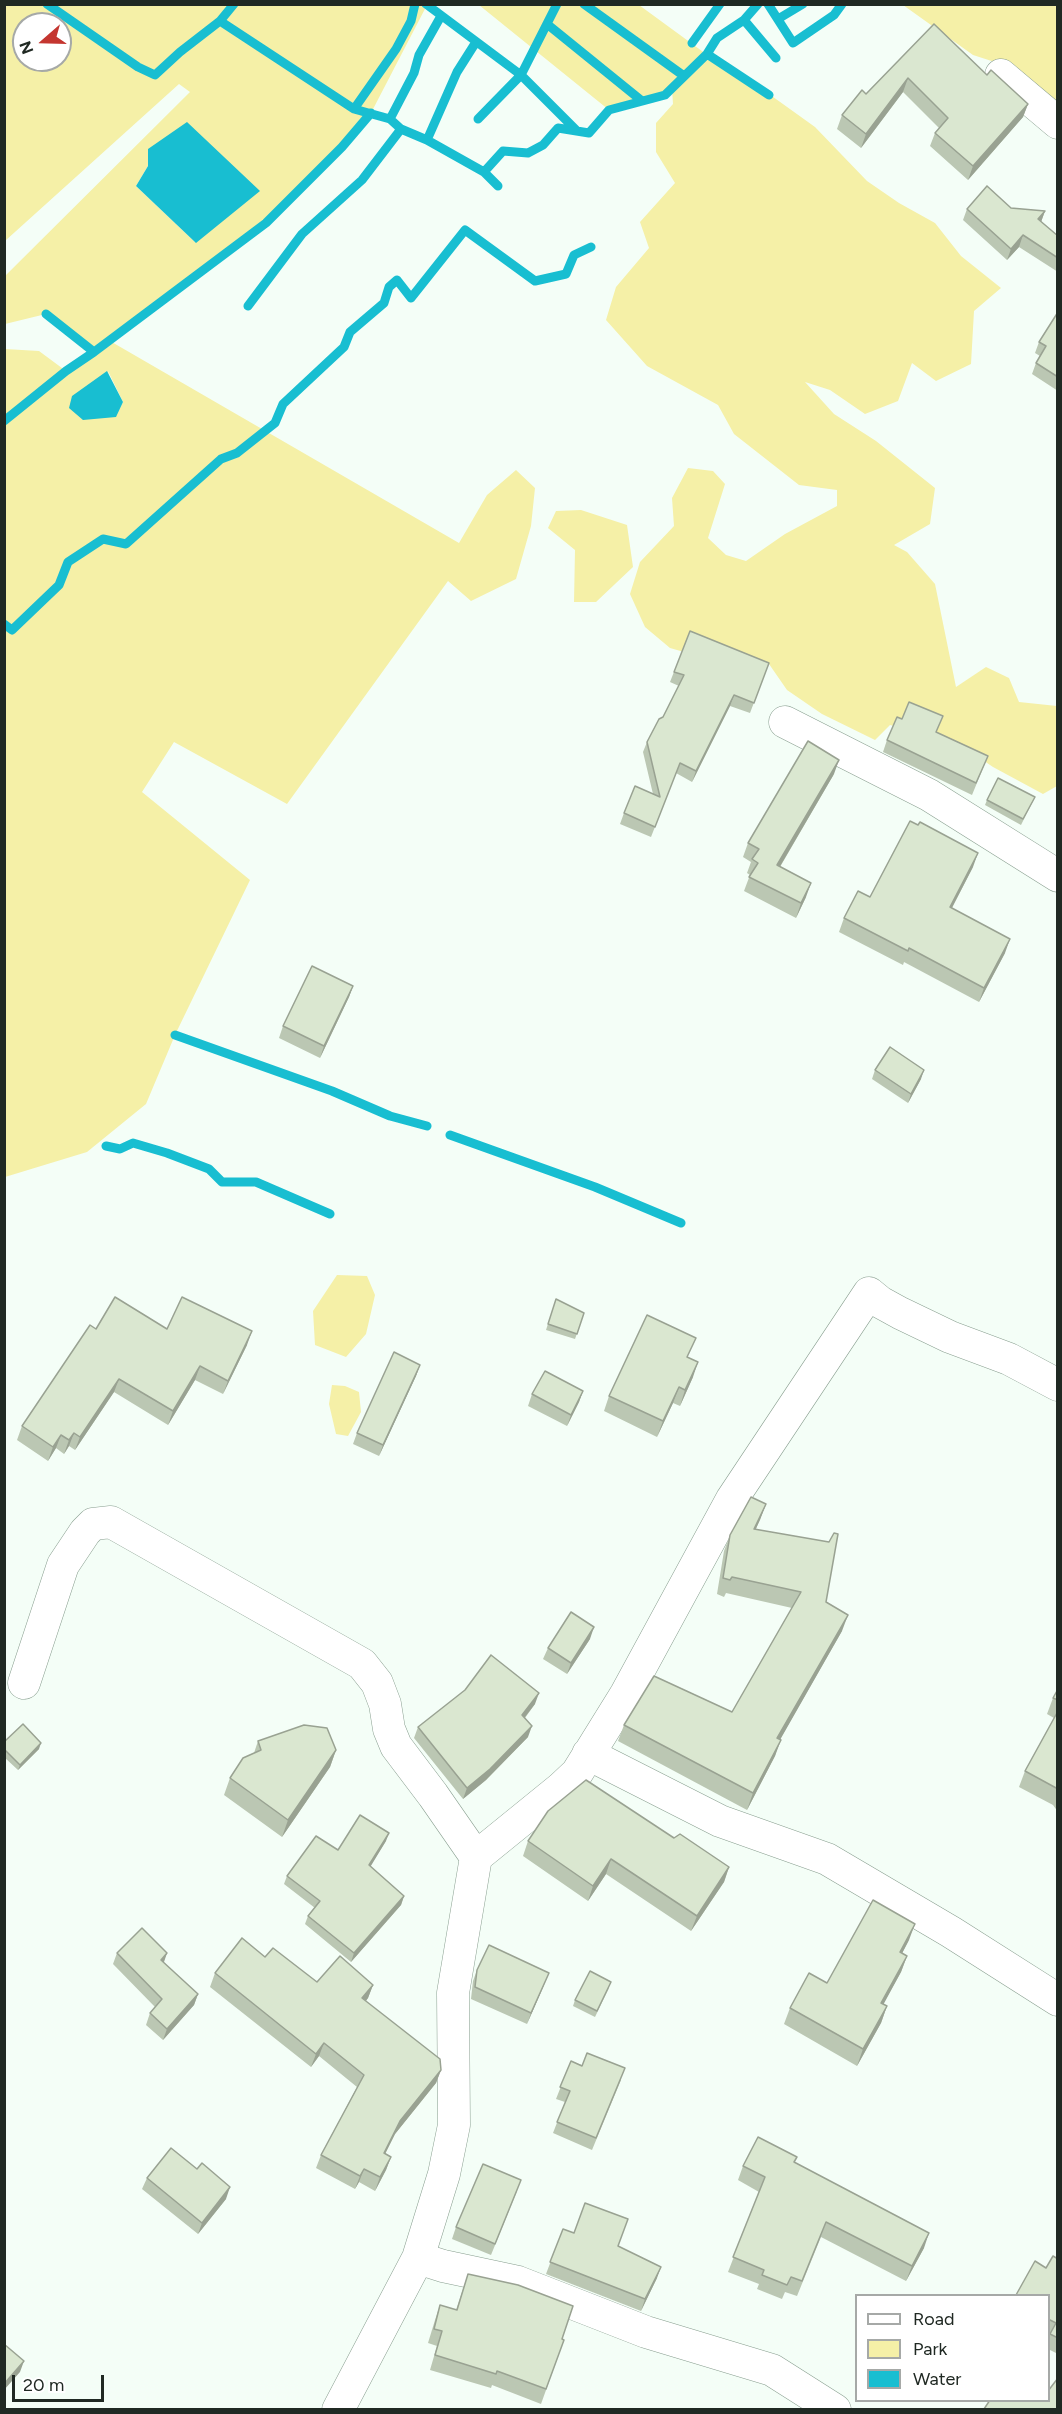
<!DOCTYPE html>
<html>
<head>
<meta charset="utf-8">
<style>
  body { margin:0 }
  #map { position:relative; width:1062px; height:2414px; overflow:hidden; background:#f4fef7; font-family:Figtree,sans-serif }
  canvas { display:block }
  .frame { position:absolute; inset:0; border:6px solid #202923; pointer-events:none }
  .legend { position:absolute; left:855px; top:2294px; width:195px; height:108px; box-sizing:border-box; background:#fff; border:2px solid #a6a9a7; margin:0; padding:8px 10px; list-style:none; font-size:18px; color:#202923 }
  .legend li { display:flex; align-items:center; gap:12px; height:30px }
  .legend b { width:30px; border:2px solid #a6a9a7 }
  .north { position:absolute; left:12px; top:12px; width:60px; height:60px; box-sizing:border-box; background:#fff; border:2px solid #a6a9a7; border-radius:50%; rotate:250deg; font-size:16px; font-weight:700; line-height:24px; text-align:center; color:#202923 }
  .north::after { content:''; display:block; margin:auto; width:21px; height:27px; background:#c43630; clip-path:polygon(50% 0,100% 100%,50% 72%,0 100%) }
  .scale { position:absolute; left:12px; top:2375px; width:92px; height:27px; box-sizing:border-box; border:3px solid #202923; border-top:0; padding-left:8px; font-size:18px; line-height:21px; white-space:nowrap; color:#202923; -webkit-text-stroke:4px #fff; paint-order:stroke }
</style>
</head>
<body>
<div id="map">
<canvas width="1062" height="2414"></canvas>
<div class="frame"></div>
<ul class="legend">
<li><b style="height:8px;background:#fff"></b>Road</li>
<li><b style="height:16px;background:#f5f0a7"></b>Park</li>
<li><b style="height:16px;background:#18bed1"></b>Water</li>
</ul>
<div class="north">N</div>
<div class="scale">20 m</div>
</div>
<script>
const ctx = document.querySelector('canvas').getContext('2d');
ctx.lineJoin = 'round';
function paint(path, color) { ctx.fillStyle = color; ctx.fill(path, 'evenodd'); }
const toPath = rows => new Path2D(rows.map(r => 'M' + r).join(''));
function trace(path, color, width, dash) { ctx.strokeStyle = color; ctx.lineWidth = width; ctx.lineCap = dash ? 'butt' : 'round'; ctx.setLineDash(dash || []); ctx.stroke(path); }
paint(toPath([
  [5,5,427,5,371,113,308,181,266,223,110,341,459,543,487,495,516,470,535,488,531,526,516,579,471,601,448,581,287,804,174,742,142,792,250,880,175,1035,146,1104,87,1152,5,1177,5,349,39,351,66,371,94,352,46,314,5,324,5,276,190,92,179,84,5,241],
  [24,24,60,24,60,60,24,60],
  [148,166,196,243,136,186],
  [108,371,123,402,115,417],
  [479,5,639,5,706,54,709,51,815,127,867,181,899,203,935,223,961,256,1001,288,974,311,971,364,936,381,912,363,898,401,865,414,830,390,805,382,834,414,876,441,935,488,930,524,894,545,907,552,935,584,956,687,986,667,1009,678,1019,702,1057,706,1057,786,1043,794,993,767,953,740,890,725,875,740,822,714,787,690,769,664,726,664,670,648,645,627,630,594,640,562,674,526,672,498,688,468,713,471,725,484,708,538,726,555,746,561,785,534,837,506,837,490,799,485,734,434,718,405,647,366,606,320,616,287,649,248,640,222,675,183,656,152,656,123,673,104,672,89,665,95,609,110],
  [903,5,1057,5,1057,110,1004,65,973,55],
  [581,510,627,525,633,567,596,602,574,602,575,550,548,528,556,511],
  [337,1275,367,1276,375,1295,366,1334,346,1357,315,1345,313,1311],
  [332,1385,345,1386,359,1392,361,1412,348,1436,336,1434,329,1404]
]), '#f5f0a7');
paint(toPath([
  [187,122,260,191,196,243,136,186,148,166,148,149],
  [107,371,123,402,116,417,83,420,69,408,72,396]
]), '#18bed1');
trace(toPath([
  [47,4,138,67,155,75,180,52,220,21,234,4],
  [426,4,521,75,576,130],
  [584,4,684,76],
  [758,4,744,20,717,38,707,54,769,95],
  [768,4,793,43,834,15,842,4],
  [778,19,803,4],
  [744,20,776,58],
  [220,21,354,109,390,119,401,129,427,140,484,172,498,186],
  [547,24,642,101],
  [692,43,720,4],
  [354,109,396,49,411,21,415,4],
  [390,119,414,73,419,55,441,16],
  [478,119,521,75,557,4],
  [427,140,457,72,476,42],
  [484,172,503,151,528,153,543,145,558,128,589,133,609,110,665,95,707,54],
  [248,306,302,234,362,180,401,129],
  [46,314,94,352,266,223,342,147,371,113],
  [4,421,66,371,94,352],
  [4,624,12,630,59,585,68,562,103,539,126,544,221,459,237,453,275,423,283,404,344,347,350,332,384,303,389,287,397,280,411,298,465,230,535,281,566,274,574,255,591,247],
  [175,1035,332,1091,390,1116,427,1126],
  [450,1135,595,1187,681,1223],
  [106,1146,120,1149,133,1143,167,1153,209,1169,222,1182,256,1182,330,1214]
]), '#18bed1', 9);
const minor = toPath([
  [1001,75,1058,123],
  [785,722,929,795,1058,876],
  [24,1683,63,1565,85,1532,93,1524,111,1522,362,1664,377,1683,385,1704,389,1729,396,1746,433,1795,476,1857],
  [588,1754,720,1821,827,1859,951,1932,1058,2000],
  [418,2258,443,2266,518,2282,646,2332,772,2370,835,2410],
  [338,2410,418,2258,444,2174,454,2125,453,1993,476,1857,561,1788,577,1773,626,1694,732,1499,869,1293,880,1302,900,1313,950,1337,1009,1359,1058,1385]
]);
trace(minor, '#889e8f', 33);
trace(minor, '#fff', 32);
paint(toPath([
  [934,24,987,75,1028,104,1023,117,968,180,930,146,935,133,939,128,903,92,861,148,837,129,842,115,866,94],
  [1011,208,1045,211,1041,222,1058,236,1058,272,1019,247,1007,260,963,220,967,209],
  [1058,312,1058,391,1032,374,1036,363,1040,356,1035,353,1039,342],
  [690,631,769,663,750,713,730,706,692,782,676,773,651,837,620,824,624,813,653,794,643,752,647,742,663,717,679,686,670,682],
  [936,732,988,756,972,795,883,752,887,740],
  [834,774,780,867,806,897,796,918,744,891,750,875,747,873,751,862,743,857,748,843],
  [1035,797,1021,825,985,805,987,800],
  [973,867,952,908,1005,953,979,1002,904,962,903,965,839,932,844,918,870,897],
  [353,986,349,997,320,1058,279,1038,283,1026],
  [875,1070,921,1079,908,1103,872,1079],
  [556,1299,584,1313,575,1339,546,1330],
  [96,1329,167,1329,247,1345,223,1394,195,1380,168,1425,114,1392,75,1450,69,1446,64,1454,56,1448,48,1461,17,1440,22,1426],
  [688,1357,693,1377,680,1406,673,1403,657,1437,604,1411,609,1396],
  [420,1365,416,1376,379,1456,353,1444,357,1433],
  [583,1391,579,1402,567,1426,528,1406,532,1394],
  [766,1504,756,1529,826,1602,842,1631,780,1739,775,1756,747,1810,618,1741,624,1725,732,1712,792,1608,726,1593,724,1597,717,1594,724,1551,730,1535],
  [590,1639,567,1674,543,1659,548,1648],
  [1058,1689,1058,1812,1053,1805,1019,1787,1025,1771,1054,1718,1047,1714,1053,1698],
  [535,1704,525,1718,528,1737,486,1780,463,1799,414,1738,418,1727],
  [258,1741,336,1750,330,1767,282,1837,224,1795,230,1778,254,1753],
  [4,1742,39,1749,18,1770,4,1757],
  [674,1838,729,1867,724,1882,691,1931,606,1874,588,1901,523,1856,528,1841],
  [386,1841,370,1866,404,1896,401,1905,351,1962,305,1924,308,1916,315,1908,284,1884,287,1876],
  [909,1940,902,1953,907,1956,901,1972,883,2004,887,2006,881,2023,857,2066,784,2024,790,2008,827,1983],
  [117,1953,167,1953,163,1962,198,1994,194,2005,163,2040,146,2025,150,2013,155,2007,113,1964],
  [477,1970,544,1985,527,2024,471,1999,473,1981],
  [215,1973,317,1982,373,1985,368,1998,366,2001,441,2070,436,2083,395,2134,385,2154,391,2157,386,2170,375,2191,359,2182,355,2189,316,2168,321,2155,357,2087,319,2056,311,2067,210,1987],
  [609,1988,595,2017,573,2006,575,2000],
  [571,2061,621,2080,592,2150,553,2133,565,2102,556,2099],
  [795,2163,924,2248,906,2281,821,2237,797,2296,785,2292,782,2299,757,2289,759,2284,728,2272,759,2192,738,2180,743,2166],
  [147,2178,226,2199,198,2234,142,2189],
  [517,2191,491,2255,452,2239,456,2227],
  [563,2229,574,2233,618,2246,657,2278,641,2311,546,2274],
  [1058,2259,1058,2354,1048,2349,1048,2295,1046,2268],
  [468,2274,564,2340,541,2404,492,2385,491,2388,430,2370,437,2346,428,2343,435,2320,440,2305,456,2310]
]), '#bbc7b3');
paint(toPath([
  [908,78,903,92,861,148,866,134],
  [1028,104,1023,117,968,180,973,166],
  [1045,211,1041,222,1038,219],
  [1023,235,1019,247,1007,260,1011,249],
  [734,695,730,706,692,782,696,771],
  [839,760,834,774,772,880,777,865],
  [978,853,973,867,945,921,950,907],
  [811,883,806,897,796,918,801,903],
  [1010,939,1005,953,979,1002,984,988],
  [353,986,349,997,320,1058,324,1046],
  [924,1070,921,1079,908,1103,911,1094],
  [252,1331,247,1345,223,1394,228,1381],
  [698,1362,693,1377,680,1406,685,1390],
  [420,1365,416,1376,379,1456,383,1445],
  [200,1366,195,1380,168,1425,173,1411],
  [119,1379,114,1392,75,1450,80,1437],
  [679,1387,673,1403,657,1437,663,1421],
  [583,1391,579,1402,567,1426,571,1415],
  [74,1433,69,1446,64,1454,69,1440],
  [61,1435,56,1448,48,1461,53,1447],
  [766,1504,760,1520,748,1545,754,1529],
  [848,1615,842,1631,772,1754,777,1738],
  [594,1627,590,1639,567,1674,571,1663],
  [539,1693,535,1704,518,1726,522,1715],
  [532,1726,528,1737,486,1780,463,1799,467,1788],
  [781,1740,775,1756,747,1810,753,1793],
  [41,1743,39,1749,18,1770,20,1765],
  [336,1750,330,1767,282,1837,288,1820],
  [389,1833,386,1841,366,1874,369,1865],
  [611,1859,606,1874,588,1901,593,1886],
  [729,1867,724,1882,691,1931,697,1916],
  [404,1896,401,1905,351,1962,354,1953],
  [915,1924,909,1940,894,1969,900,1952],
  [167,1953,163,1965,161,1960],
  [907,1956,901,1972,875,2020,881,2003],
  [549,1973,544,1985,527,2024,531,2013],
  [373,1985,368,1998,357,2012,362,1998],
  [198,1994,194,2005,163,2040,167,2029],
  [887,2006,881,2023,857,2066,863,2049],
  [324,2043,319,2056,311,2067,316,2054],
  [441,2070,436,2083,395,2134,379,2166,384,2153,400,2121],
  [391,2157,386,2170,375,2191,380,2177],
  [364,2169,359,2182,355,2189,360,2176],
  [230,2187,226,2199,198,2234,202,2223],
  [929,2233,924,2248,906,2281,912,2266],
  [661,2267,657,2278,641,2311,645,2299],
  [24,2361,20,2372,4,2390,4,2384]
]), '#99a292');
const building = toPath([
  [934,24,987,75,991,70,1028,104,973,166,935,133,948,118,908,78,866,134,842,115,862,90,866,94,934,24],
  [987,186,1011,208,1045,211,1038,219,1058,236,1058,258,1023,235,1011,249,967,209,987,186],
  [1058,312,1058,377,1036,363,1046,346,1039,342,1058,312],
  [690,631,769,663,754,703,734,695,696,771,680,763,655,827,624,813,635,786,660,797,647,742,659,719,663,717,684,675,674,672,690,631],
  [909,702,943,716,936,732,988,756,976,783,887,740,897,717,902,719,909,702],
  [808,741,839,760,777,865,811,883,801,903,749,877,758,863,752,859,759,849,748,843,808,741],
  [998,778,1035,797,1023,819,987,800,998,778],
  [910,821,918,825,920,822,978,853,950,907,1010,939,984,988,909,948,908,951,844,918,858,891,870,897,910,821],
  [312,966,353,986,324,1046,283,1026,312,966],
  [890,1047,924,1070,911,1094,875,1070,890,1047],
  [115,1297,167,1329,182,1297,252,1331,228,1381,200,1366,173,1411,119,1379,80,1437,74,1433,69,1440,61,1435,53,1447,22,1426,90,1325,96,1329,115,1297],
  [556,1299,584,1313,577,1334,548,1324,556,1299],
  [647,1315,696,1338,687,1357,698,1362,685,1390,679,1387,663,1421,609,1396,647,1315],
  [394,1352,420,1365,383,1445,357,1433,394,1352],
  [545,1371,583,1391,571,1415,532,1394,545,1371],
  [751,1497,766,1504,754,1529,829,1542,834,1533,838,1534,826,1602,848,1615,777,1738,781,1740,753,1793,624,1725,654,1676,732,1712,801,1592,732,1577,730,1580,723,1578,730,1535,751,1497],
  [571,1612,594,1627,571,1663,548,1648,571,1612],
  [491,1655,539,1693,522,1715,532,1726,490,1769,467,1788,418,1727,465,1690,491,1655],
  [1058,1689,1058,1700,1053,1698,1058,1689],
  [1058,1711,1058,1789,1025,1771,1058,1711],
  [23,1724,41,1743,20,1765,4,1749,4,1742,23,1724],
  [304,1725,327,1728,336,1750,288,1820,230,1778,243,1758,261,1750,258,1741,304,1725],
  [586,1780,674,1838,680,1834,729,1867,697,1916,611,1859,593,1886,528,1841,548,1811,586,1780],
  [360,1815,389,1833,369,1865,404,1896,354,1953,308,1916,320,1901,287,1876,316,1836,338,1850,360,1815],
  [873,1900,915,1924,900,1952,907,1956,881,2003,887,2006,863,2049,790,2008,809,1973,827,1983,873,1900],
  [142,1928,167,1953,161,1960,198,1994,167,2029,150,2013,162,1999,117,1953,142,1928],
  [242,1938,265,1957,273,1948,317,1982,340,1956,373,1985,362,1998,440,2059,441,2070,400,2121,384,2153,391,2157,380,2177,364,2169,360,2176,321,2155,364,2075,324,2043,316,2054,215,1973,242,1938],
  [489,1945,549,1973,531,2013,475,1987,477,1970,489,1945],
  [590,1971,611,1982,597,2011,575,2000,590,1971],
  [587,2053,625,2068,596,2138,557,2122,570,2091,560,2087,571,2061,582,2066,587,2053],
  [758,2137,797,2157,794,2162,929,2233,912,2266,826,2222,802,2281,791,2277,787,2285,762,2275,764,2270,733,2257,765,2177,743,2166,758,2137],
  [171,2148,197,2169,202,2163,230,2187,202,2223,147,2178,171,2148],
  [483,2164,521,2180,495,2244,456,2227,483,2164],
  [585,2203,628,2219,618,2246,661,2267,645,2299,550,2262,563,2229,574,2233,585,2203],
  [1053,2256,1058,2259,1058,2338,1050,2334,1056,2323,1048,2319,1048,2295,1016,2295,1035,2261,1046,2268,1053,2256],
  [468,2274,518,2285,573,2306,562,2339,564,2340,546,2389,497,2371,496,2374,435,2355,442,2331,434,2329,440,2305,457,2310,468,2274],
  [4,2344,24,2361,4,2384,4,2344],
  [1058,2378,1058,2409,984,2409,990,2400,1048,2400,1048,2391,1058,2378]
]);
paint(building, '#dae7d0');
trace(building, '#99a292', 1.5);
</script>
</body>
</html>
